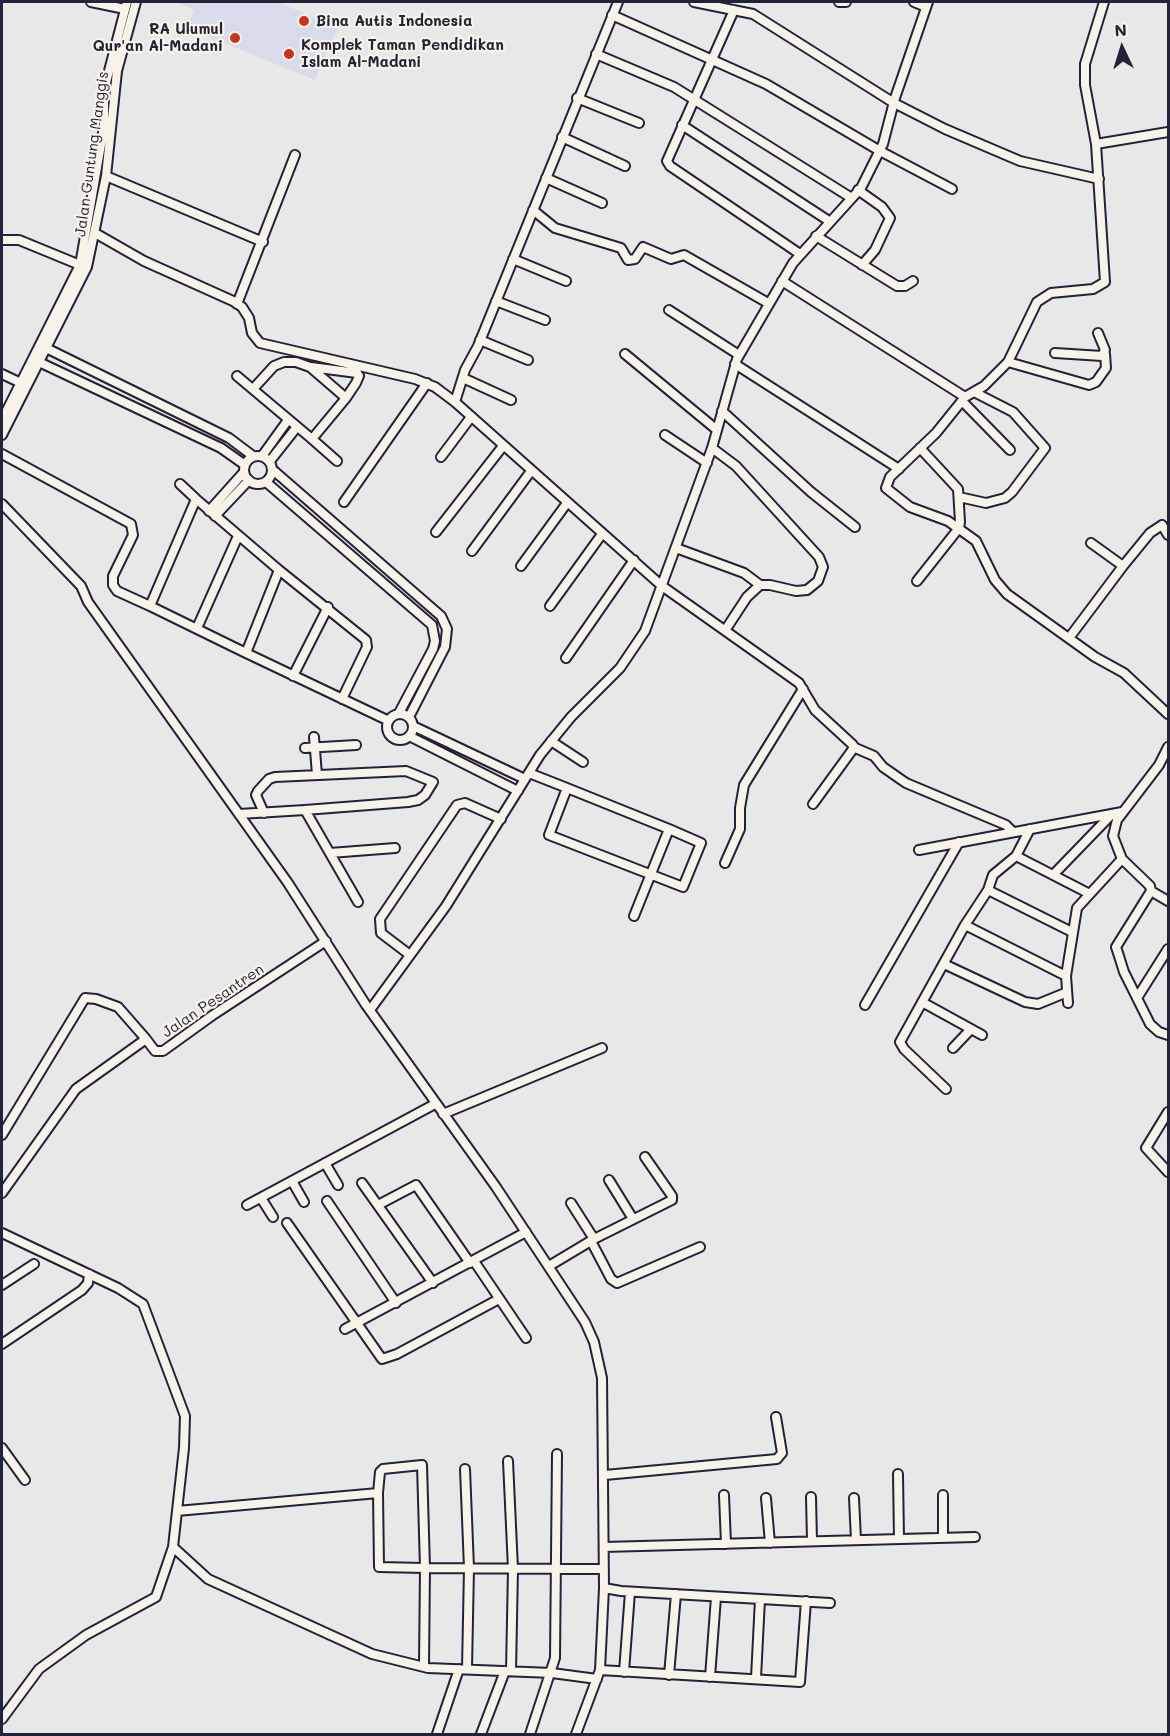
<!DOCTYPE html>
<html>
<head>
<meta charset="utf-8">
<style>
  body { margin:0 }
  #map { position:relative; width:1170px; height:1736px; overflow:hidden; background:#e9e8e9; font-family:Mali,sans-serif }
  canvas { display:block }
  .frame { position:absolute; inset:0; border:3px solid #22223b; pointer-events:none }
  .north { position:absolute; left:1092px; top:18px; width:60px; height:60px; -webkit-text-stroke:4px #f7f3e8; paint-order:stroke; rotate:356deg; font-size:16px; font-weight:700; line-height:24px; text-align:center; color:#22223b }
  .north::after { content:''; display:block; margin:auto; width:21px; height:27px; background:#22223b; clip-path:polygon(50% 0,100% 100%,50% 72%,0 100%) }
</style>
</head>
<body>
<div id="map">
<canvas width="1170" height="1736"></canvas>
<div class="frame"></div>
<div class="north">N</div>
</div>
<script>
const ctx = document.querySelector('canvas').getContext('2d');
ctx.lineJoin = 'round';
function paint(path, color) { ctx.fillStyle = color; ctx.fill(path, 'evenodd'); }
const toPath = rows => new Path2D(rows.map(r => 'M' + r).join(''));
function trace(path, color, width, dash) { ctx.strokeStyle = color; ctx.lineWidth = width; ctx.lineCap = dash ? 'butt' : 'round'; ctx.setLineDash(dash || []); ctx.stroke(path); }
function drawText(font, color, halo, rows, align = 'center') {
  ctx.font = font + ' Mali,sans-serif'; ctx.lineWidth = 4.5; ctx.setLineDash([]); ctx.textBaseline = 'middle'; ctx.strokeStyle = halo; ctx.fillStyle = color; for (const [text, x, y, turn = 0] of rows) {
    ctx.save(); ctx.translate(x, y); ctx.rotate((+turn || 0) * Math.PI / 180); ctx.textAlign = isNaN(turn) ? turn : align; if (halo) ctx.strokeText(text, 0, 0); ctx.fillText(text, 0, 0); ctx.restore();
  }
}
paint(toPath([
  [176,2,278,2,338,28,315,80,187,28,194,10]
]), '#d8dbea');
const minor = toPath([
  [91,2,125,9],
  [694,2,753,14,894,103,945,129,1020,161,1099,179],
  [839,2,846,2],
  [914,2,926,7],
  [1104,2,1085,64,1085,85,1096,144,1105,282,1093,289,1051,293,1037,302,1008,362,984,386,965,397,936,433,890,477,886,488,910,507,948,521,976,541,995,580,1007,594,1095,657,1124,673,1168,714],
  [734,10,667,161,670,166,800,254],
  [612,15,766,84,880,151,952,189],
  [596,54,674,87,850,197],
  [577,98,639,123],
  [682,125,829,221],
  [562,137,625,166],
  [1096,144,1168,132],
  [106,176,263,242],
  [546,178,602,203],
  [858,190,882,207,890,218,875,250,862,265],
  [533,210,555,228,621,248,628,260,635,259,643,247,671,259,684,255,768,303],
  [95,233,144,261,233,301,242,307,249,318,252,333,260,343,415,379,435,387,455,402,662,586,799,683,815,710,853,745,853,749,813,804],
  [816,236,897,286,905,286,913,281],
  [2,240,19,240,80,265],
  [513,259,566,281],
  [782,281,965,397],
  [496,301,545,320],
  [237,304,295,155],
  [669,310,739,355],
  [480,340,528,360],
  [46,348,229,438,253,456],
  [1055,353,1102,356,1105,350,1098,333],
  [625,354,717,430],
  [39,362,221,448,245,465],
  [1008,362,1089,385,1096,382,1106,368,1105,354],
  [735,364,899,469],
  [311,367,357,373,359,376,356,383,346,398],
  [2,374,21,383],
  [237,376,312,439,346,398,310,367,296,362,284,362,274,366,253,389],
  [463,378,511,400],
  [962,401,1010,450],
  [455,402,465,370,478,346,618,2],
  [722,411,811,492,855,527],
  [2,420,80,265,104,127,104,90,127,2],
  [2,435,87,267,106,176,117,71,136,2],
  [665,435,707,463],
  [312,439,337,461],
  [712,448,736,466,819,557,823,567,818,581,807,590,796,591,770,585,760,585,747,597,726,629],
  [2,454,131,524,133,535,113,576,113,585,117,591,150,606],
  [262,456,288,420],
  '244 470a14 14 0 1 1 28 0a14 14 0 1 1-28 0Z',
  [441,457,471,417],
  [270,461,296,428],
  [273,470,441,616,447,629,445,647,409,717],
  [266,482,432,625,435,641,433,649,399,713],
  [180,484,196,499],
  [959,497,986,503,1005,498,1012,492,1045,448,1013,412,974,392],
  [344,502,427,383],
  [2,504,81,586,88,602,288,883,366,1005,496,1187,585,1322,594,1342,602,1378,604,1588,600,1670,576,1734],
  [209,511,244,472],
  [215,516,249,480],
  [436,532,503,446],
  [1091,543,1123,566,1150,533,1162,525,1168,535],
  [676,548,744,573,760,585],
  [472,551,531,471],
  [521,566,567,503],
  [279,570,366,640,367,647,342,699],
  [917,581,959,528,960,522,958,489,920,448],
  [550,606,602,534],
  [197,628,238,536],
  [1069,638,1123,566],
  [246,653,150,606,196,499,279,570,246,653,387,720],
  [566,658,634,560],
  [293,676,328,607],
  '387 727a13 13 0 1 1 26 0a13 13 0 1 1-26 0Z',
  [413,726,525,779],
  [409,736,518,791],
  [314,737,317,775],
  [551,741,583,762],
  [853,747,874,756,883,767,906,783,1006,825,1013,832],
  [305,748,356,745],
  [529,773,567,788,669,829,701,843,683,887,549,835,567,788],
  [305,810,358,902],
  [239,814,305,810,408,802,418,800,425,795,433,782,406,771,275,777,269,779,258,791,256,795,264,813],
  [919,850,1122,812],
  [330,853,395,848],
  [1016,856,1088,893],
  [1122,859,1150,886,1151,891,1116,947,1118,953,1124,972,1150,1024,1159,1032,1168,1035],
  [725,863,740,829,740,808,744,785,803,689],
  [1053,875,1112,814],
  [988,890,1072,932],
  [1151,891,1168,901],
  [634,916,669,829],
  [965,925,1066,976],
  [410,955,381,933,380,919,457,805,465,803,501,819],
  [944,964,1025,1002,1038,1004,1065,993],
  [1137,998,1168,949],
  [922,1002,982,1035],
  [1068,1003,1066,976,1077,908,1122,859,1113,836,1117,820,1159,765,1168,747],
  [865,1005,959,842],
  [370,1010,446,906,540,755,571,717,620,668,645,631,712,448,737,359,793,263,861,188,883,144,895,98,928,2],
  [953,1048,971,1029],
  [946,1089,904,1049,900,1042,965,925,988,890,993,875,1016,856,1030,829],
  [1168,1112,1146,1148,1168,1172],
  [443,1114,602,1048],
  [2,1135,85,998,96,999,118,1007,146,1039],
  [325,1163,338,1185],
  [609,1180,633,1219],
  [292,1181,304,1202],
  [362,1183,433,1283],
  [2,1193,76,1089,146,1039,155,1051,163,1051,213,1015,326,941],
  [261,1198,273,1217],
  [327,1201,396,1303],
  [571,1203,594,1239],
  [247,1205,435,1104],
  [378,1205,416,1185,470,1263],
  [287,1223,382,1359,397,1354,499,1299],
  [2,1233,118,1288,143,1304,185,1416,184,1448,173,1547,208,1579,372,1654,428,1668,552,1673,597,1679],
  [591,1241,611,1279,617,1283,700,1247],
  [474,1261,526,1338],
  [549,1266,594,1239,672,1200,672,1196,645,1157],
  [2,1285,34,1264],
  [345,1329,526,1232],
  [2,1344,82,1290,88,1283,89,1274],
  [2,1448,25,1480],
  [508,1461,513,1569,511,1671],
  [465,1469,469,1568,467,1669],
  [898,1474,899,1539],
  [605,1475,777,1459,782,1453,776,1417],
  [378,1493,380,1472,383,1469,422,1465,425,1568,604,1569],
  [724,1495,726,1544],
  [943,1495,943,1538],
  [811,1497,812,1541],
  [766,1498,770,1543],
  [854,1498,856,1540],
  [177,1511,378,1493,379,1567,425,1568,424,1665],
  [604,1547,975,1537],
  [604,1588,621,1591,830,1603],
  [600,1670,800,1682,806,1601],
  [624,1672,630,1592],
  [669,1675,676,1594],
  [710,1677,716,1597],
  [756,1678,760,1599],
  [2,1719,39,1669,86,1635,156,1597,173,1547],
  [437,1734,459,1669],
  [481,1734,505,1671],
  [530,1734,555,1658,557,1454]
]);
trace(minor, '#22223b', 12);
trace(minor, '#f7f3e8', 8);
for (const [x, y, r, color] of [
  [304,21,6,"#c8321e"],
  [235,38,6,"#c8321e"],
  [289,54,6,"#c8321e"]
]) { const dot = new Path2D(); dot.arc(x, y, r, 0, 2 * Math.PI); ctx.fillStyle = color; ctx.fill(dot); trace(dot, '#f7f3e8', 2); }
drawText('bold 15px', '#22223b', '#f7f3e8', [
  ["Bina Autis Indonesia",316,21],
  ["RA Ulumul",223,29,"right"],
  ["Qur'an Al-Madani",223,46,"right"],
  ["Komplek Taman Pendidikan",301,45],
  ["Islam Al-Madani",301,62]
], 'left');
drawText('15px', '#22223b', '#f7f3e8', [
  ["Jalan Guntung Manggis",92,154,-82],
  ["Jalan Pesantren",213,1001,-34]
]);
</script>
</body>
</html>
